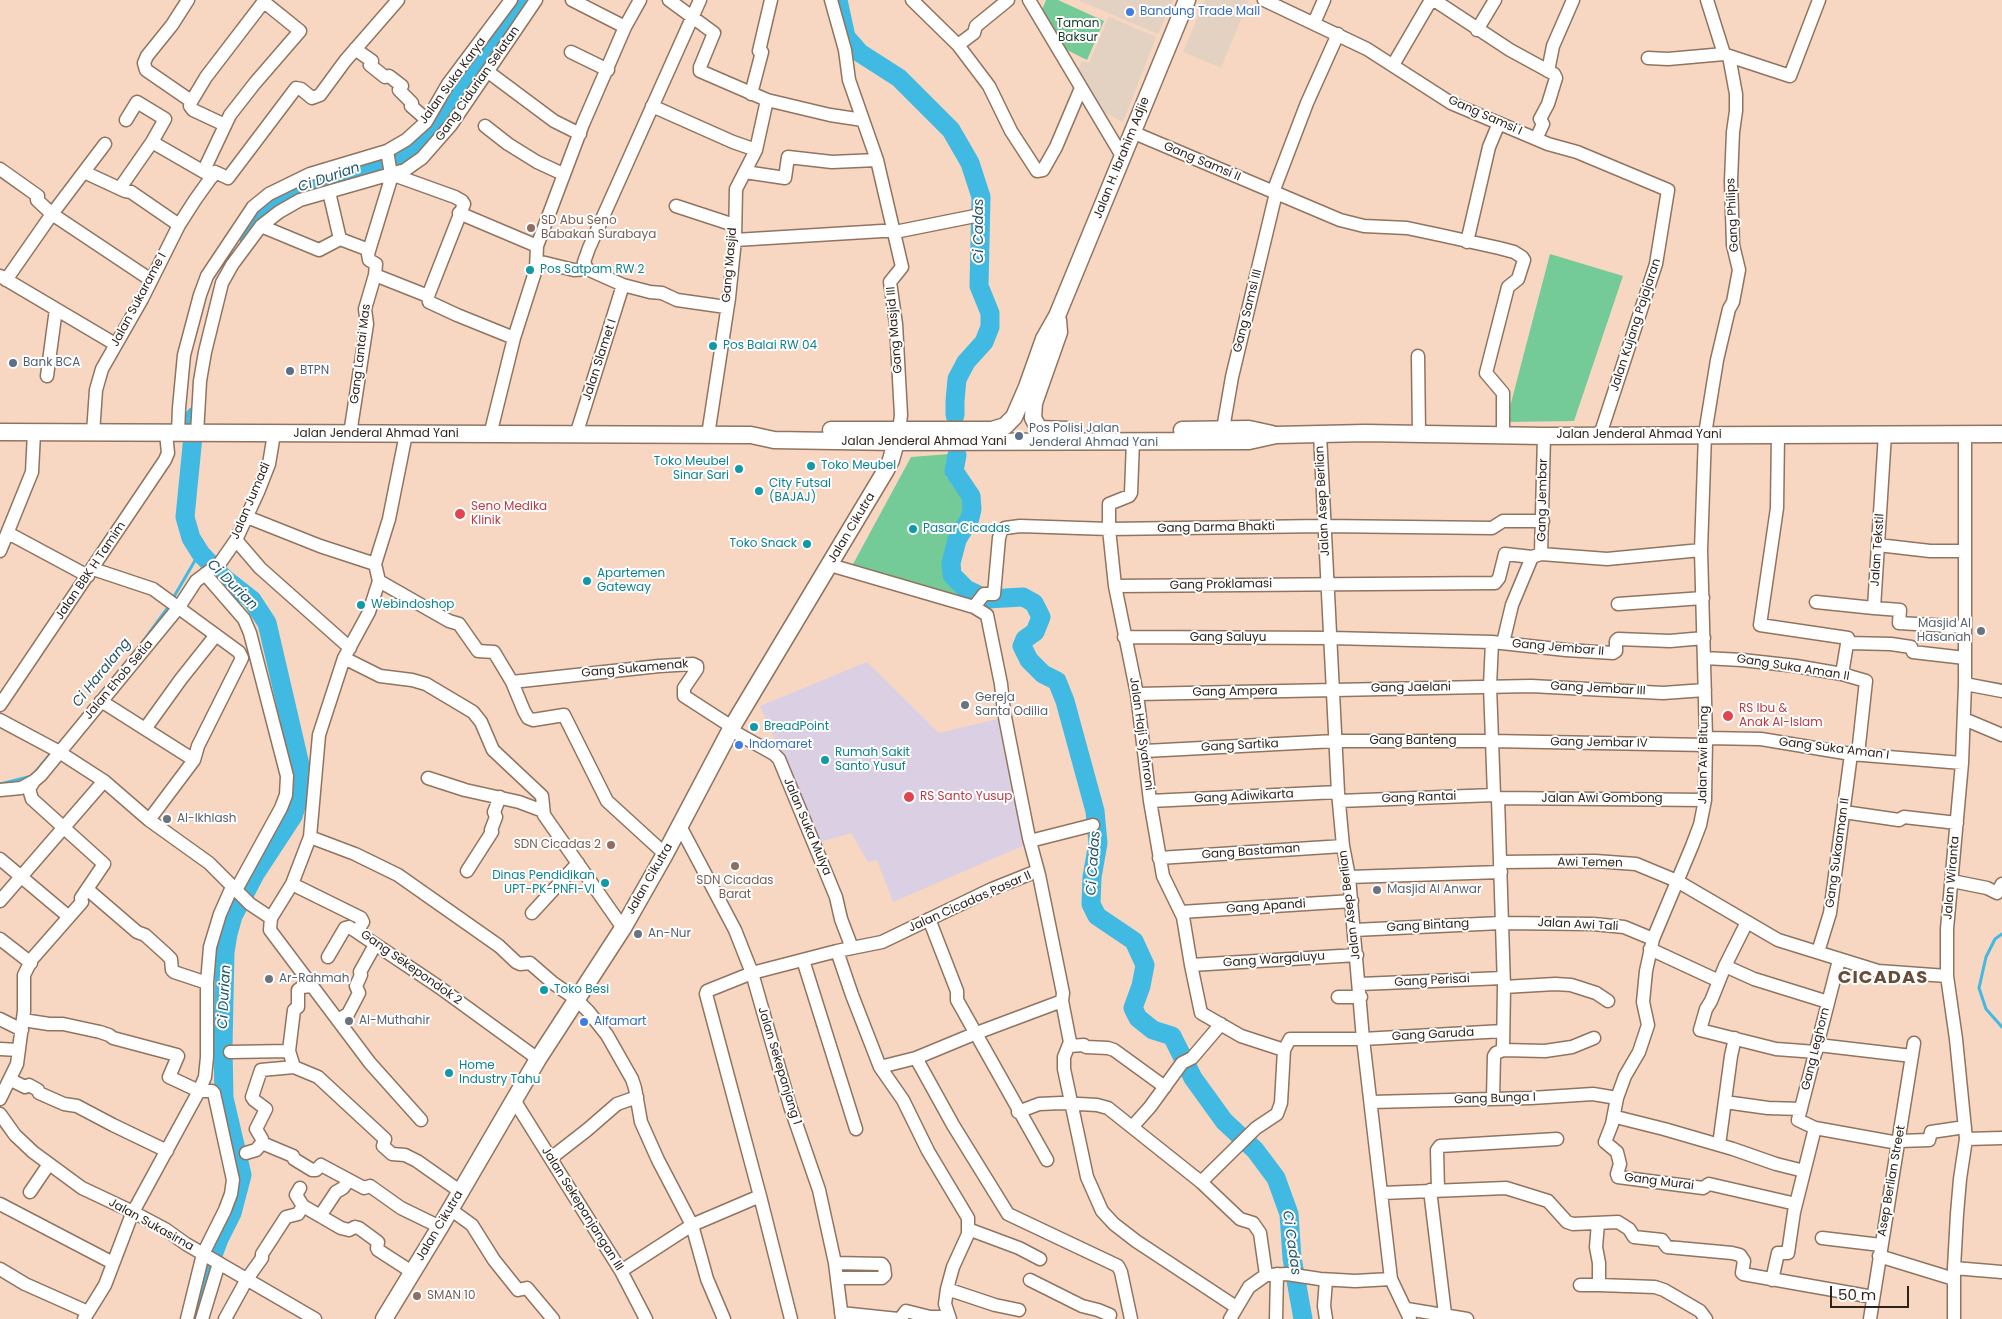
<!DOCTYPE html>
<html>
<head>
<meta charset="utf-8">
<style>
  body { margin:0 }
  #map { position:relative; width:2002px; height:1319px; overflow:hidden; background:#f7d7c1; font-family:Poppins,sans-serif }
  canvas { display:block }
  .scale { position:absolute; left:1830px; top:1286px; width:79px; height:22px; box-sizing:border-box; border:2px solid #2f231b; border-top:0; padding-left:6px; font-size:15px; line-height:18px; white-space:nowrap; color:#2f231b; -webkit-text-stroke:4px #fff; paint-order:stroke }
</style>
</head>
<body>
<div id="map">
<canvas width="2002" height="1319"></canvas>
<div class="scale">50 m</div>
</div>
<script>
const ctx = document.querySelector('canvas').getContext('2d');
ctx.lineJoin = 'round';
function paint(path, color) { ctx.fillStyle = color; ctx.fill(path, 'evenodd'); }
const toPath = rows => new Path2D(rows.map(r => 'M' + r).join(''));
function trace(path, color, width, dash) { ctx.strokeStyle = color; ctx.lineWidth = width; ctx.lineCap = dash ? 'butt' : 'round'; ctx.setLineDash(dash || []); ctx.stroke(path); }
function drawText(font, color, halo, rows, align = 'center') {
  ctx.font = font + ' Poppins,sans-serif'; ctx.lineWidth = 4; ctx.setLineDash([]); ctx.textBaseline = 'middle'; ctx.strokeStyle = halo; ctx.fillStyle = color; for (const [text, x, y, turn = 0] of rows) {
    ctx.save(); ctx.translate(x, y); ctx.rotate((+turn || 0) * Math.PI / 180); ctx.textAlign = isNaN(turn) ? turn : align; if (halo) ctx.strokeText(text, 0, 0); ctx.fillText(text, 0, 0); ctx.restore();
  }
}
paint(toPath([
  [1078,0,1173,0,1158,34],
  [1205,0,1249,0,1221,68,1183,52],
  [1109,17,1156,37,1123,122,1098,109,1078,69,1082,61,1089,63]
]), '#e3d1c1');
paint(toPath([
  [867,662,939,733,1002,718,1027,844,893,902,877,860,868,862,851,833,820,842,760,706]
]), '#dbcfe3');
paint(toPath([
  [1046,0,1058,0,1104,21,1087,60,1063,48,1042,10],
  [1550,254,1623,276,1574,421,1506,422],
  [949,454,946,477,961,490,974,525,959,532,951,553,951,572,958,582,974,596,969,602,852,566,911,457]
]), '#75cb98');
trace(toPath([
  [172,600,200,552],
  [142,643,169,606],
  [0,784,32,776,52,752],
  [2002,934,1995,939,1986,957,1979,988,1986,1009,2002,1027]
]), '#40b9e3', 3);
trace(toPath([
  [838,0,846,37,860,53,899,78,951,130,970,163,981,197,979,286,990,313,990,327,984,342,966,362,957,379,955,401,955,415],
  [248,236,272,204,296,188,405,153,435,123,520,0],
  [195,416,185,517,191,538,201,554,224,578,252,600,267,623,304,782,293,816,255,874,233,916,228,934,225,952,223,1047,224,1098,242,1175,232,1213,219,1239,199,1293,197,1319],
  [957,455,954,471,971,496,972,509,970,518,957,540,951,563,952,575,966,589,987,599,1023,597,1034,603,1041,617,1035,632,1025,639,1022,646,1029,660,1043,674,1057,681,1065,701,1095,811,1098,843,1092,877,1091,904,1097,916,1134,941,1145,965,1141,986,1133,1008,1138,1018,1153,1030,1172,1036,1193,1078,1224,1121,1255,1150,1276,1178,1289,1214,1292,1258,1303,1319]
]), '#40b9e3', 19);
const minor = toPath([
  [188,0,172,25,147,56,144,63,146,70,191,101],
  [572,0,625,27],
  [669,0,714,33,700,67,700,71,767,100,830,115,863,120],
  [831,0,845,50,849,80,877,160,902,267,890,282,896,324,901,415,899,431],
  [912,0,958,45,989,86,1011,131,1037,171,1043,170,1056,147,1081,88],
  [1029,0,1122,156],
  [1264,0,1367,49,1451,103,1548,144,1577,152,1668,190,1656,264,1600,435],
  [1434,0,1510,50,1554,74,1556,78,1548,104,1540,119,1543,124,1536,139],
  [1707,0,1724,54,1729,56,1736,94,1736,111,1733,132,1731,181,1733,245,1739,270,1733,302,1729,309,1717,360,1705,434,1701,550,1706,738,1705,800,1700,825,1692,846,1653,939,1646,971,1643,1002,1648,1025,1639,1052,1625,1076,1617,1098,1612,1124,1605,1142,1617,1152,1620,1164,1617,1174,1618,1177,1703,1188,1709,1184,1796,1204],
  [1314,23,1324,0],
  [1477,30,1495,0],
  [958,45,974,33,976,26,1008,0],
  [355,49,372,61,370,65,385,77,389,76,402,86,399,90,412,103,411,106,427,120],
  [571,52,608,70],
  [1729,56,1790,76,1819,0],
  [1648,58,1668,59,1724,54],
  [1393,65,1431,0],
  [1548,71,1553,46,1573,0],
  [491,74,554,121,580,134],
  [751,94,762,52,759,51,771,0],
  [652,106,733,142,756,150],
  [225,125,193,110,190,106,191,102,206,77,265,0],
  [485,126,508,144,537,162,563,174],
  [1132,132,1340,220,1364,226,1407,228,1440,235,1499,248,1514,252,1522,257,1524,260,1518,279,1508,287,1486,373,1503,393,1503,435],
  [152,142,204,172],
  [0,169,38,196,37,200,52,214,151,280],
  [84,172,125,191,131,192,179,225],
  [745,172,785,178,788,157,832,162,877,160],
  [391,174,455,197,462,201,464,204,428,296],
  [212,177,204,172,204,170,230,115,255,83,300,31,264,2],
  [120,188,152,142,165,119,137,102,126,120],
  [329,192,340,239],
  [1273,192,1307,103,1338,34],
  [676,206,734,225],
  [459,213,537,246],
  [261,226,319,250,340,239,369,250],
  [735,240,882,231,900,231,975,216],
  [1467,242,1489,147,1499,123],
  [537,261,574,270,587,269,623,285,650,292,662,293,677,300,726,307],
  [587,269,584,262,589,248,700,0],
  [375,275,428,296,429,302,457,315,514,338],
  [0,276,115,344],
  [6,280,52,214,105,144],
  [1418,356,1419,434],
  [47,376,56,309],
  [1223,429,1232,377,1276,193],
  [93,433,96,390,102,369,142,299,179,225,195,200,215,172,228,178,296,88,301,89,312,98,320,95,345,61,398,0],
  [178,433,179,408,184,355,200,295,207,276,253,207,269,194,310,174,387,151],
  [197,434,200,381,205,352,222,283,232,265,261,226,279,212,300,200,405,170,422,158,451,125,536,0],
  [350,434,367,324,365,309,375,275,376,264,369,260,368,254,390,182,391,174,387,151,406,140,426,122,448,84,511,0],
  [406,434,389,519,375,564,379,581,369,612,344,658,319,735,310,837,292,884,271,918,270,930,370,1063,421,1120],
  [1320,434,1338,792,1343,846,1349,877,1363,1039,1391,1279,1410,1319],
  [1778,434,1777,508,1760,625,1848,638,1842,674],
  [490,435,514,338,536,269,537,246,583,124,625,27,640,0],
  [576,435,623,285],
  [708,435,729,298,735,240,736,189,756,150,767,100],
  [1133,441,1131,493,1129,496,1109,504,1109,529,1115,586,1137,694,1150,801,1163,876,1183,917,1191,965,1201,1013,1241,1036,1284,1050],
  [247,517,320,546,375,564],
  [8,533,88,576],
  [236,540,260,568,350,648],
  [1878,545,1930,551,1965,551],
  [0,551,32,472,34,433],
  [1541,554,1607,559,1701,550],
  [830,565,974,607,987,615,1001,684,1004,712,1017,778,1029,838,1039,875,1063,993,1062,1001,1070,1042,1064,1057,1064,1069,1087,1177,1102,1211,1114,1224,1136,1241,1236,1307],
  [93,569,153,589,239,652,242,658,198,746,194,760,149,820],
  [205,574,244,619,250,633,287,776,286,795,281,808,236,890],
  [379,581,449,621,459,624,478,651,494,652,512,682,524,711,528,718,533,720,564,715,607,801,665,854],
  [1115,586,1495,583,1499,578,1505,554,1532,557],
  [1816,602,1874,608,1885,434],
  [1618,604,1703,598],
  [974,607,984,594,994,594,999,538,1001,531,1005,528,1020,526,1109,529,1323,526,1492,528,1503,521,1543,521],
  [1874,608,1900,610,1899,623,1965,627],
  [1124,637,1331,638,1492,642,1566,650,1613,653,1616,651,1616,641,1618,639,1670,641,1704,638],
  [1492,642,1490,686,1494,795],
  [1503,643,1512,605,1532,557,1541,554,1544,436],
  [1847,643,1891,644,1911,647,1913,652,1965,658],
  [344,658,380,676,412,680,426,684,473,712,481,722,493,750,542,796,544,815,623,928],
  [1704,658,1742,660,1796,666,1842,674,1866,681,1858,754],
  [512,682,659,666,693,664,697,666,697,669,684,688,684,696,732,727],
  [1965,684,2002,691],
  [1137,694,1531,686,1663,693,1705,690],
  [101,701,194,760],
  [0,705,165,460,168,453,166,433],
  [1964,719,2002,735],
  [0,720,56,750,104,781,149,820,209,863,250,904,271,918],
  [145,729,181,679,216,635],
  [731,730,774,754,779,759,836,897,841,919,852,948],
  [1706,738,1761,739,1851,754,1962,763],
  [1145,751,1335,741,1491,741,1706,745],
  [428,778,465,790,519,802,543,811],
  [0,790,21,788,34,781,41,775,179,607,196,581,220,563,236,540,258,492,269,464,274,434],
  [1498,798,1504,987,1503,1050],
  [1150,801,1338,792],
  [1339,801,1494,795,1498,798,1705,800],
  [1844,812,1899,820,1904,817,1957,823],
  [680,826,735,930,752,973,790,1106,819,1190,835,1263,842,1319],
  [310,837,355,854,398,875,499,946,516,962,520,964,530,963,553,983,576,999,588,1011,607,1035,632,1079,635,1088,641,1122,658,1160,692,1225,707,1279,724,1319],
  [1030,841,1093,825],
  [1159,858,1343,846],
  [0,859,69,917],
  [1501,862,1595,861,1636,864,1677,881,1778,940,1878,971,1947,976],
  [467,871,492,832,491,830,496,817,494,812,500,797],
  [1349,877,1501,872],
  [1952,881,1987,888,1997,893,2002,884],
  [292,884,361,918,363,922,357,932,439,987,538,1059],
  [87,889,137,932,145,935,166,954,171,959,172,970,174,972,207,983],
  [0,901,104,781],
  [1181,912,1352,901],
  [532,913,578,863],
  [929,919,957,991,957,1000,1047,1160],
  [1747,922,1725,966,1711,1001,1706,1009,1700,1030,1776,1049,1816,1052],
  [1354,930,1501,923,1593,924,1624,927,1653,939],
  [0,939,31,963],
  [1650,949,1719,981],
  [837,951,852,995,880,1067,903,1100,928,1151,968,1218,968,1234,953,1267,947,1289,945,1304,950,1319],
  [1818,952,1830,913,1851,754],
  [328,957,345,928,349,927,357,932],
  [803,960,856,1129],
  [1839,960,1798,1120,1815,1128,1898,1143],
  [1191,965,1357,955],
  [1725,966,1754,979,1828,1002],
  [1360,984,1503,978],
  [1504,987,1555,984,1571,985,1596,993,1608,1001],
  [1338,997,1361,997],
  [0,1019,22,1030],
  [23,1020,49,1024,63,1024,100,1032,109,1035,113,1038,177,1055,178,1056,169,1077,199,1091,212,1091,214,1093,233,1180,231,1194,225,1210,203,1254,187,1319],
  [338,1020,348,1014,359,993,356,986,361,975,360,972,375,945],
  [1818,1045,1912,1056],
  [1069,1046,1084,1045,1086,1047,1108,1048,1114,1050,1165,1087],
  [0,1049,19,1050],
  [289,1051,294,1010,298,1007,298,990,302,987,312,986],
  [230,1052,289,1051,294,1067,318,1077,385,1139,383,1146,392,1154,405,1155,417,1161,461,1192],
  [916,1058,953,1125,1008,1214,1118,1266,1121,1272,1131,1319],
  [880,1067,916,1058,974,1034,1062,1001],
  [11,1080,25,1087,29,1085,38,1090,39,1093,64,1104,77,1106,113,1125,167,1151],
  [1493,1098,1494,1056,1496,1053,1503,1050,1545,1051,1572,1047,1594,1038],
  [0,1099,17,1064,24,1011,24,975,32,959,82,902,81,898,104,864,32,799,29,789,34,781],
  [514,1100,621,1271,646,1319],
  [1371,1102,1531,1098,1593,1094,1617,1098],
  [1725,1102,1768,1108,1801,1109],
  [1018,1112,1039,1104,1061,1103,1097,1105,1108,1108,1201,1182,1240,1219,1253,1223,1260,1233,1266,1275],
  [0,1114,15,1135,33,1152,82,1188,133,1212,165,1229,186,1244,315,1319],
  [1616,1117,1664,1129,1733,1149,1776,1164,1804,1171],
  [1133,1126,1150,1107,1182,1063,1192,1058,1221,1024],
  [1966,1139,2002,1138],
  [1899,1141,1929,1140,1931,1132,1965,1127],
  [262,1143,262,1139,256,1129,266,1109,254,1100,252,1097,261,1070,294,1067],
  [1719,1145,1731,1056,1735,1038],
  [246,1153,256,1150,262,1143,293,1156,294,1159,312,1170,316,1170,321,1165,364,1188,370,1186,401,1208,440,1227],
  [551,1158,587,1130,617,1104,637,1097],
  [1201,1182,1256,1128,1277,1114,1281,1103,1284,1050,1290,1039,1363,1039,1503,1031],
  [1430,1190,1445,1314],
  [1438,1190,1437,1150,1440,1146,1557,1139],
  [30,1192,49,1164],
  [1382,1193,1506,1188,1548,1201,1567,1222,1573,1224,1618,1222,1629,1229,1634,1237,1662,1240,1667,1247,1732,1253,1740,1255,1744,1261,1742,1273,1743,1274,1873,1297],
  [0,1204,113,1263],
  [303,1206,341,1228,349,1230,355,1227,359,1228,378,1242,377,1248,378,1250,412,1272],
  [450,1209,472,1225,494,1260,518,1290,527,1288,553,1319],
  [320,1216,336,1192,343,1188,349,1180],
  [1598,1223,1596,1247,1599,1263,1599,1285,1655,1287,1664,1290,1700,1311,1706,1319],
  [968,1229,1019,1248,1040,1259],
  [1822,1238,1881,1245],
  [1879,1256,1954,1279],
  [835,1263,882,1264,884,1267,885,1275,882,1278,837,1278],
  [1954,1268,2002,1272],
  [0,1269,25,1284,88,1312],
  [621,1271,692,1225,760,1196],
  [1030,1280,1082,1306,1098,1310,1110,1315],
  [1772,1280,1778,1253,1788,1253,1794,1212,1815,1128],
  [1580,1285,1599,1285],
  [947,1289,995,1305,1019,1310],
  [1407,1309,1467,1319],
  [841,1313,898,1319],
  [84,1319,105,1285,132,1214,199,1091,205,1077,207,1057,207,983,210,947,220,914,232,887],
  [202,1319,219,1263],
  [225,1319,247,1279,262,1258,262,1254,286,1217,298,1214,303,1206,296,1195,300,1188],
  [791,1319,760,1196,706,994,707,991,752,973,837,951,882,942,992,889,1037,871],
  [900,1319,906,1311,930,1317,949,1317],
  [1230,1319,1249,1287,1266,1275,1287,1274,1320,1279,1355,1281,1391,1279],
  [1276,1319,1277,1274],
  [1326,1319,1324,1306,1326,1280],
  [1870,1319,1914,1043],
  [1954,1319,1954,1268,1957,1214,1960,1179,1966,1139,1956,1039,1947,976,1947,929,1962,763,1965,684,1965,434]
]);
const major = toPath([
  [1058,320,1059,332,1034,403,1033,418,1039,429,1067,430],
  [831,430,992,430,1005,426,1014,417,1027,387,1044,339,1057,316,1187,0],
  [1182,430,1249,429,1272,434],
  [0,432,751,435,774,440,896,442,1249,441,1276,435,1365,433,1544,436,2002,434],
  [384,1319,440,1227,538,1059,623,928,665,854,732,727,886,470,891,460,899,431]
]);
trace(minor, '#907460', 15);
trace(major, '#907460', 19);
trace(minor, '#fff', 12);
trace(major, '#fff', 16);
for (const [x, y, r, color] of [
  [1130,12,5,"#3f7fe0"],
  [531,228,5,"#8d6e63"],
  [530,270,5,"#0f9aa8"],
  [713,346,5,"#0f9aa8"],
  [13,363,5,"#5c6f8a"],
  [290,371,5,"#5c6f8a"],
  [1019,436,5,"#5c6f8a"],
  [811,466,5,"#0f9aa8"],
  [739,469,5,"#0f9aa8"],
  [759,491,5,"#0f9aa8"],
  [460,514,6,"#e0444e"],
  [913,529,5,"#0f9aa8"],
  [807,544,5,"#0f9aa8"],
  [587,581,5,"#0f9aa8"],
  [361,605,5,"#0f9aa8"],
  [1981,631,5,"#6b7280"],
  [965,705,5,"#6b7280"],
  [1728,716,6,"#e0444e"],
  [754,727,5,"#0f9aa8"],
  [739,745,5,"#3f7fe0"],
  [825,760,5,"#0f9aa8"],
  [909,797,6,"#e0444e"],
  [167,819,5,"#6b7280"],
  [611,845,5,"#8d6e63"],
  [735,866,5,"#8d6e63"],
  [605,883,5,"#0f9aa8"],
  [1377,890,5,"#6b7280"],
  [638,934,5,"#6b7280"],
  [269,979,5,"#6b7280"],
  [544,990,5,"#0f9aa8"],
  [349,1021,5,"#6b7280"],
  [584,1022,5,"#3f7fe0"],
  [449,1073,5,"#0f9aa8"],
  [417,1296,5,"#8d6e63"]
]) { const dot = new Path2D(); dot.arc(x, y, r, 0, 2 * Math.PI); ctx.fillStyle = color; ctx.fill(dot); trace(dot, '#fff', 2); }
drawText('12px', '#366cbe', '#fff', [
  ["Bandung Trade Mall",1140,12],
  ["Indomaret",749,745],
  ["Alfamart",594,1022]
], 'left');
drawText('12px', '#143c26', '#fff', [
  ["Taman",1078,24],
  ["Baksur",1078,38]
]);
drawText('12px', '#2f231b', '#fff', [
  ["Jalan Suka Karya",453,81,-54],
  ["Gang Cidurian Selatan",478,84,-55],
  ["Gang Samsi I",1485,116,24],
  ["Jalan H. Ibrahim Adjie",1122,158,-68],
  ["Gang Samsi II",1202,162,23],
  ["Gang Philips",1733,215,-93],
  ["Gang Masjid",730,265,-85],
  ["Jalan Sukarame I",139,300,-62],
  ["Gang Samsi III",1248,311,-76],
  ["Jalan Kujang Pajajaran",1636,325,-72],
  ["Gang Masjid III",895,330,-95],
  ["Gang Lantai Mas",361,354,-83],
  ["Jalan Slamet I",600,360,-72],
  ["Jalan Jenderal Ahmad Yani",376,434],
  ["Jalan Jenderal Ahmad Yani",1639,435],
  ["Jalan Jenderal Ahmad Yani",924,442],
  ["Gang Jembar",1543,500,-89],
  ["Jalan Jumadi",251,501,-67],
  ["Jalan Asep Berlian",1323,501,-93],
  ["Jalan Cikutra",852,528,-59],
  ["Gang Darma Bhakti",1216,528,-1],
  ["Jalan Tekstil",1878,550,-86],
  ["Jalan BBK H Tamim",91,571,-56],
  ["Gang Proklamasi",1221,585,-1],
  ["Gang Saluyu",1228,638],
  ["Gang Jembar II",1558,648,5],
  ["Gang Suka Aman II",1793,668,9],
  ["Gang Sukamenak",635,669,-5],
  ["Jalan Ehob Setia",119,680,-50],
  ["Gang Jaelani",1411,688,-1],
  ["Gang Jembar III",1598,689,3],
  ["Gang Ampera",1235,692,-1],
  ["Jalan Haji Syahroni",1141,734,82],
  ["Gang Banteng",1413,741],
  ["Gang Jembar IV",1599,743,1],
  ["Gang Sartika",1240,746,-3],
  ["Gang Suka Aman I",1834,749,7],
  ["Jalan Awi Bitung",1704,755,-89],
  ["Gang Adiwikarta",1244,797,-3],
  ["Gang Rantai",1419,798,-2],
  ["Jalan Awi Gombong",1602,799],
  ["Jalan Suka Mulya",807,827,67],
  ["Gang Bastaman",1251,852,-4],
  ["Gang Sukaaman II",1838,853,-82],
  ["Awi Temen",1590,863,1],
  ["Jalan Wiranta",1952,878,-85],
  ["Jalan Cikutra",650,879,-60],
  ["Jalan Cicadas Pasar II",970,902,-24],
  ["Jalan Asep Berlian",1350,905,-97],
  ["Gang Apandi",1266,907,-4],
  ["Jalan Awi Tali",1578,925,3],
  ["Gang Bintang",1428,926,-3],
  ["Gang Wargaluyu",1274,960,-4],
  ["Gang Sekepondok 2",411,968,35],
  ["Gang Perisai",1432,981,-3],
  ["Gang Garuda",1433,1035,-3],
  ["Gang Leghorn",1816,1049,-76],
  ["Jalan Sekepanjang 1",779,1066,73],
  ["Gang Bunga I",1495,1099,-2],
  ["Asep Berlian Street",1892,1181,-80],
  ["Gang Murai",1659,1182,7],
  ["Jalan Sekepanjangan III",582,1209,58],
  ["Jalan Sukasirna",151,1225,29],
  ["Jalan Cikutra",440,1226,-59]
]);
drawText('12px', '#785e54', '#fff', [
  ["SD Abu Seno",541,221],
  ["Babakan Surabaya",541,235],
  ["SDN Cicadas 2",601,845,"right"],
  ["SDN Cicadas",735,881,"center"],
  ["Barat",735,895,"center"],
  ["SMAN 10",427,1296]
], 'left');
drawText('12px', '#0d838f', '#fff', [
  ["Pos Satpam RW 2",540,270],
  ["Pos Balai RW 04",723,346],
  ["Toko Meubel",729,462,"right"],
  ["Sinar Sari",729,476,"right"],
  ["Toko Meubel",821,466],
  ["City Futsal",769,484],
  ["(BAJAJ)",769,498],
  ["Pasar Cicadas",923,529],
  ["Toko Snack",797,544,"right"],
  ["Apartemen",597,574],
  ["Gateway",597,588],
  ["Webindoshop",371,605],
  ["BreadPoint",764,727],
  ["Rumah Sakit",835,753],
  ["Santo Yusuf",835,767],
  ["Dinas Pendidikan",595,876,"right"],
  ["UPT-PK-PNFI-VI",595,890,"right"],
  ["Toko Besi",554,990],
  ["Home",459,1066],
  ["Industry Tahu",459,1080]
], 'left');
drawText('12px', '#4e5e75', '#fff', [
  ["Bank BCA",23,363],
  ["BTPN",300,371],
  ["Pos Polisi Jalan",1029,429],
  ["Jenderal Ahmad Yani",1029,443]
], 'left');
drawText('12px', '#be3a42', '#fff', [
  ["Seno Medika",471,507],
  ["Klinik",471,521],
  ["RS Ibu &",1739,709],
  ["Anak Al-Islam",1739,723],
  ["RS Santo Yusup",920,797]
], 'left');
drawText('12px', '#5b616d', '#fff', [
  ["Masjid Al",1971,624,"right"],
  ["Hasanah",1971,638,"right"],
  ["Gereja",975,698],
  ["Santa Odilia",975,712],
  ["Al-Ikhlash",177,819],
  ["Masjid Al Anwar",1387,890],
  ["An-Nur",648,934],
  ["Ar-Rahmah",279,979],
  ["Al-Muthahir",359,1021]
], 'left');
drawText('italic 14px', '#255668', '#fff', [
  ["Ci Durian",329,178,-19],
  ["Ci Cadas",979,231,-90],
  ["Ci Durian",232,585,45],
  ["Ci Haralang",102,673,-51],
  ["Ci Cadas",1094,863,-86],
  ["Ci Durian",225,997,-87],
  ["Ci Cadas",1291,1243,82]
]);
ctx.letterSpacing = '1px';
drawText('bold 18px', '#674d39', '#fff', [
  ["CICADAS",1883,978]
]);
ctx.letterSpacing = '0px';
</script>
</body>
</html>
